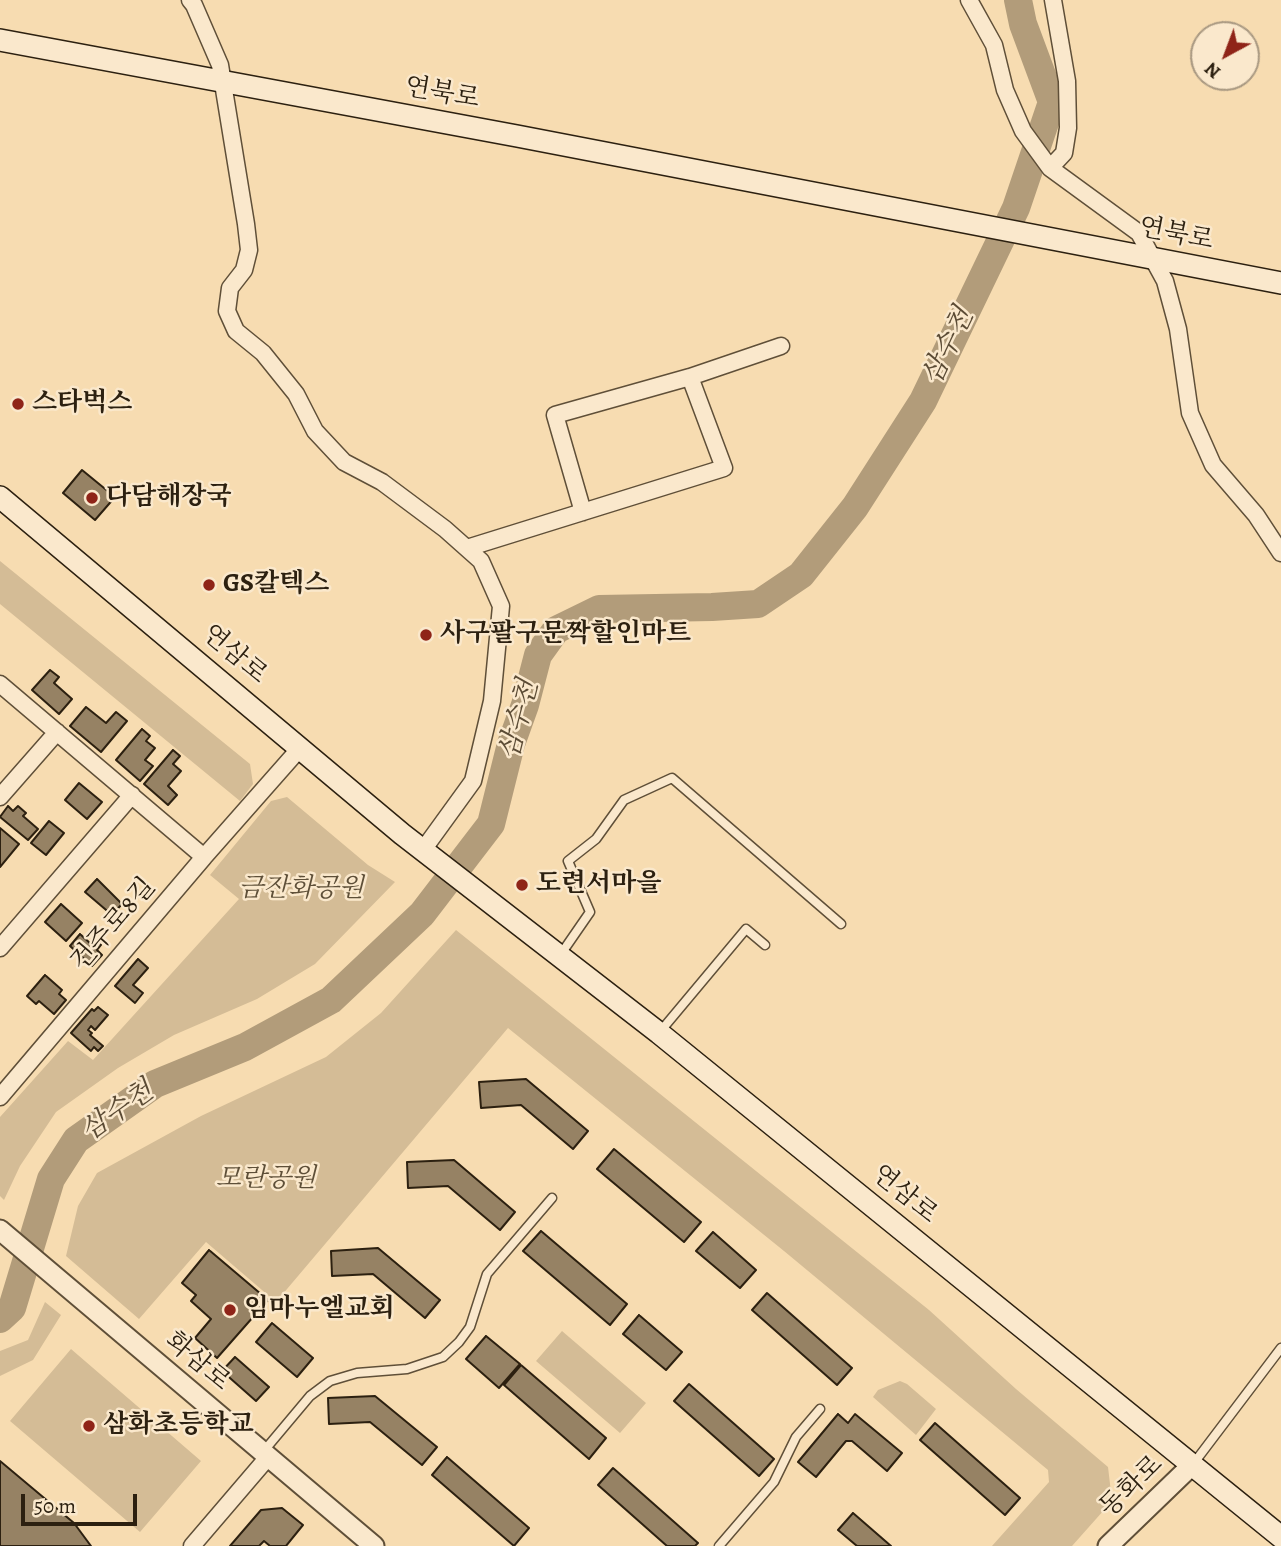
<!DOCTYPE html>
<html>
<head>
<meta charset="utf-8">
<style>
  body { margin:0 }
  #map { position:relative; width:1281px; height:1546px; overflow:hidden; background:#f7dcb1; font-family:Alegreya,serif }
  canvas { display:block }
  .north { position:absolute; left:1190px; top:21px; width:70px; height:70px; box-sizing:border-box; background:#fae8cc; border:2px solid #a89881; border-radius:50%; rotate:221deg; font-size:19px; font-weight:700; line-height:28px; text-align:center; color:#2c2010 }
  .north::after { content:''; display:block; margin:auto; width:24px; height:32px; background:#8f2418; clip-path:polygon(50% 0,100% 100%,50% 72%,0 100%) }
  .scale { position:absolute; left:21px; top:1494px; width:116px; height:32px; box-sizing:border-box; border:4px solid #2c2010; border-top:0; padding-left:9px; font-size:21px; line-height:24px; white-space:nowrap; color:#2c2010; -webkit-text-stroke:5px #fae8cc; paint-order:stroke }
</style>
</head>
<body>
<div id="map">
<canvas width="1281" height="1546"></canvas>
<div class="north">N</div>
<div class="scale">50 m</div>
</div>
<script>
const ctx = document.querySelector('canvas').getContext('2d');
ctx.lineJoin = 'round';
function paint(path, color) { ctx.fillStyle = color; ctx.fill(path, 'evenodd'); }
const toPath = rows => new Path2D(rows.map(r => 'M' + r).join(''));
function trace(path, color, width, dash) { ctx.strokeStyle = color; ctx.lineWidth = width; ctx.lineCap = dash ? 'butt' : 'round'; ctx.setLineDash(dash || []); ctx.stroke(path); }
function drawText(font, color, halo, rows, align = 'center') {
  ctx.font = font + ' Alegreya,"Noto Serif KR",serif'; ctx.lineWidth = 5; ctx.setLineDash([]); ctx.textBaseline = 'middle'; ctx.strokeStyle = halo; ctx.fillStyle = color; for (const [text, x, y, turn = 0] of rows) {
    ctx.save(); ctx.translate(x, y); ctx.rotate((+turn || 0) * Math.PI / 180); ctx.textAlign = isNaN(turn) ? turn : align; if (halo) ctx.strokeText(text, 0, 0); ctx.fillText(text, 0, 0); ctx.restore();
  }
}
paint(toPath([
  [0,561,250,764,253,784,240,801,0,604],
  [287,797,368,865,395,882,315,964,257,999,174,1035,118,1068,56,1112,20,1166,4,1200,0,1196,0,1117,68,1041,93,1060,239,899,210,875,271,801],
  [456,930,929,1310,1016,1389,1108,1467,1112,1501,1072,1546,992,1546,1049,1482,1048,1470,784,1251,508,1028,276,1302,206,1242,139,1319,66,1256,78,1206,97,1173,201,1116,326,1057,381,1013],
  [45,1302,61,1315,33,1360,0,1376,0,1351,28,1340],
  [562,1331,646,1403,620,1433,536,1361],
  [71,1349,201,1461,140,1532,10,1421],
  [900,1381,907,1384,936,1409,916,1435,873,1397,878,1390]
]), '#d4bc96');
trace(toPath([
  [0,1319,12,1308,51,1179,76,1140,155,1084,245,1047,331,1000,422,914,491,824,511,744,525,705,538,655,556,630,599,609,712,607,758,604,801,575,855,507,923,401,1016,208,1052,102,1023,24,1018,0]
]), '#b29c7a', 28);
const building = toPath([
  [82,470,115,497,95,520,63,493,82,470],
  [50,670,59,677,54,683,72,699,59,714,32,690,50,670],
  [86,707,106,723,116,712,127,721,101,752,70,726,86,707],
  [142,729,150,736,146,741,155,748,145,760,153,766,140,781,116,760,142,729],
  [173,750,180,756,173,764,181,771,168,786,177,795,168,805,144,784,173,750],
  [79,783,102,802,87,819,65,800,79,783],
  [8,806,13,811,18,806,26,813,23,816,38,829,28,840,0,817,8,806],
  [49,821,64,833,46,855,31,843,49,821],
  [0,828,19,844,0,867,0,828],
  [97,879,122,904,112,915,85,892,97,879],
  [61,904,82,923,66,941,45,922,61,904],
  [80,934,91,944,95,940,101,945,97,950,102,955,92,966,70,946,80,934],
  [138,959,148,968,133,985,143,993,135,1003,115,986,138,959],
  [45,975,62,990,59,994,66,1000,54,1014,39,1001,36,1004,27,996,45,975],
  [98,1007,108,1015,95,1030,91,1026,88,1030,92,1033,90,1035,103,1046,98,1051,94,1047,91,1051,71,1033,92,1009,94,1011,98,1007],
  [526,1079,588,1131,573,1149,521,1105,481,1108,479,1082,526,1079],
  [614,1149,701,1222,684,1242,597,1169,614,1149],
  [454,1160,515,1212,500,1230,448,1186,408,1188,407,1162,454,1160],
  [541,1231,627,1304,610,1325,523,1251,541,1231],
  [713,1232,756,1270,740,1288,696,1251,713,1232],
  [378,1248,440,1300,425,1318,373,1274,332,1276,331,1251,378,1248],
  [209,1250,268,1300,217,1358,195,1338,211,1319,191,1301,196,1295,182,1283,209,1250],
  [767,1293,852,1368,837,1385,752,1310,767,1293],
  [639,1315,682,1352,666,1370,623,1334,639,1315],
  [272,1323,313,1358,297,1377,256,1342,272,1323],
  [486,1336,520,1364,499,1388,466,1359,486,1336],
  [235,1357,269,1387,256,1401,222,1371,235,1357],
  [521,1365,606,1438,589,1459,504,1385,521,1365],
  [689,1384,774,1459,759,1476,674,1401,689,1384],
  [375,1396,437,1447,422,1465,370,1422,329,1424,328,1398,375,1396],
  [838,1414,848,1423,855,1414,902,1453,887,1471,852,1441,846,1441,816,1477,798,1462,838,1414],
  [935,1423,1020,1498,1005,1515,920,1440,935,1423],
  [447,1457,529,1528,514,1546,432,1475,447,1457],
  [0,1461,74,1523,91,1546,0,1546,0,1461],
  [613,1468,698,1543,695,1546,667,1546,598,1485,613,1468],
  [282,1508,303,1525,286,1546,270,1546,264,1541,259,1546,230,1546,261,1510,282,1508],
  [853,1513,891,1546,857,1546,838,1530,853,1513]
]);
paint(building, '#968264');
trace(building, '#2c2010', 2);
const service = toPath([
  [561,954,590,912,568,861,596,839,624,800,672,778,841,924],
  [659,1033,746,929,765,945],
  [263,1452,310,1396,330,1381,357,1373,407,1369,443,1357,459,1342,470,1327,487,1274,552,1198],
  [1194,1463,1281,1348],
  [719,1546,774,1482,796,1437,820,1409]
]);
const minor = toPath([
  [190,0,194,5,220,65,246,224,249,250,244,270,230,288,227,311,236,331,263,353,296,394,315,431,344,462,382,482,445,529,481,561,501,606,492,701,473,781,423,850],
  [969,0,994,45,1005,90,1023,131,1050,168,1139,233,1153,259,1165,281,1178,329,1190,413,1213,465,1256,515,1281,553],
  [1050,168,1064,153,1068,128,1067,81,1053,0],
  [690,377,781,346],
  [467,548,724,468,690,377,555,415,583,512],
  [0,684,204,857,0,1097],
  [0,797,57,732],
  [204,857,301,747],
  [0,948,132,795],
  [192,1546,269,1456]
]);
const tertiary = toPath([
  [0,1230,374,1546],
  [1108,1546,1192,1465]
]);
const secondary = toPath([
  [0,40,517,136,1281,283],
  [0,497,402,834,659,1033,1281,1537]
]);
trace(service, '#5f4f38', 11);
trace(minor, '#5f4f38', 19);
trace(tertiary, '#5f4f38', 23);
trace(secondary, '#2c2010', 24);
trace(service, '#fae8cc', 8);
trace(minor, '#fae8cc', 16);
trace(tertiary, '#fae8cc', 19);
trace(secondary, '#fae8cc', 21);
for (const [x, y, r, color] of [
  [18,404,7,"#8f2418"],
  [92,498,7,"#8f2418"],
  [209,585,7,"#8f2418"],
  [426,635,7,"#8f2418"],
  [522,885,7,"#8f2418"],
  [230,1310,7,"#8f2418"],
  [89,1426,7,"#8f2418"]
]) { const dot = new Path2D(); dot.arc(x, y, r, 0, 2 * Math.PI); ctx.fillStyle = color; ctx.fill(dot); trace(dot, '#fae8cc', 2.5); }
drawText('26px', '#2c2010', '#fae8cc', [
  ["연북로",442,94,10],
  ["연북로",1176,235,11],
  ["연삼로",234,655,40],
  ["건주로8길",114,925,-49],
  ["연삼로",904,1195,39],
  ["화삼로",197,1362,40],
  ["동화로",1132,1487,-44]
]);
drawText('bold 26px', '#2c2010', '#fae8cc', [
  ["스타벅스",32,404],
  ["다담해장국",106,498],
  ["GS칼텍스",223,585],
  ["사구팔구문짝할인마트",440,635],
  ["도련서마을",536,885],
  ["임마누엘교회",244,1310],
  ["삼화초등학교",103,1426]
], 'left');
drawText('italic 26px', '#5e4f38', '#fae8cc', [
  ["금잔화공원",301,890],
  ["모란공원",266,1180]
]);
drawText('italic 28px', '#5b4b35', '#fae8cc', [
  ["삼수천",949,347,-64],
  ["삼수천",520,720,-75],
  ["삼수천",118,1112,-35]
]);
</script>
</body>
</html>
